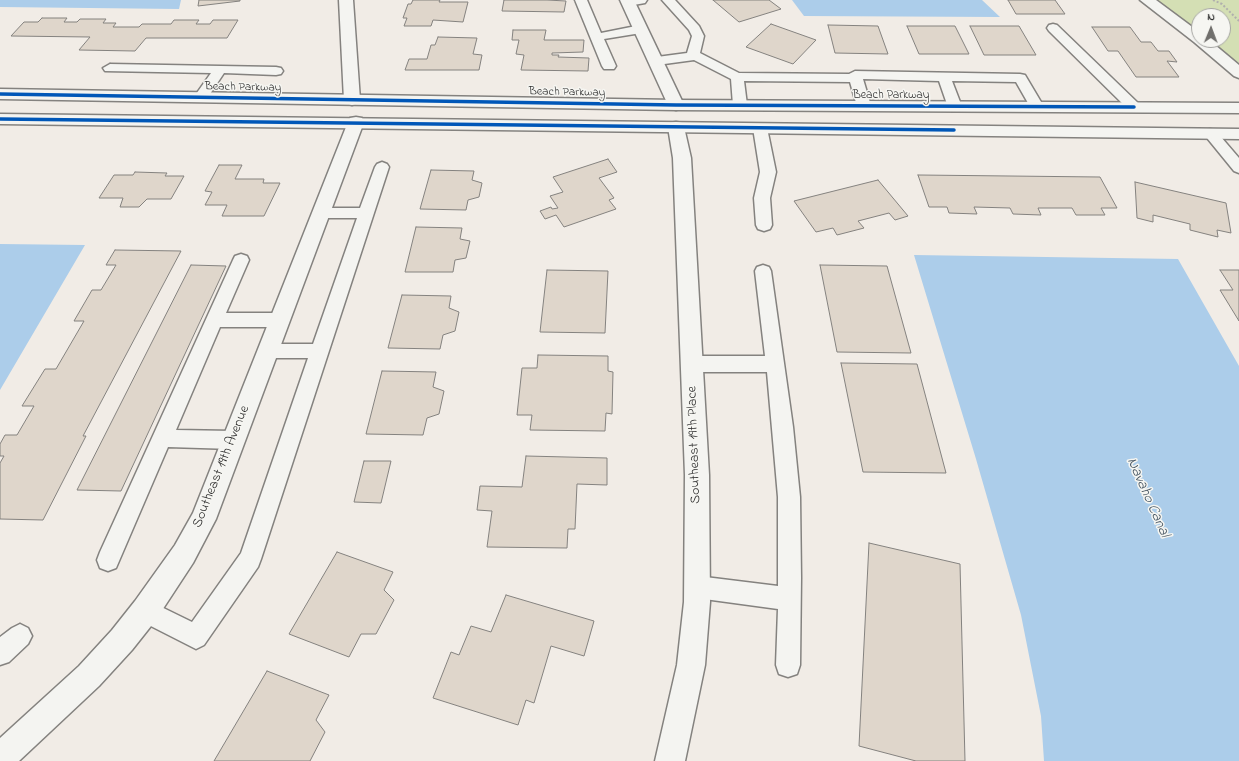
<!DOCTYPE html>
<html>
<head>
<meta charset="utf-8">
<style>
  body { margin:0 }
  #map { position:relative; width:1239px; height:761px; overflow:hidden; background:#f1ece6; font-family:"Indie Flower",sans-serif }
  canvas { display:block }
  .north { position:absolute; left:1191px; top:8px; width:40px; height:40px; box-sizing:border-box; background:#f6f6f2; border:1px solid #a5a5a2; border-radius:50%; rotate:1deg; font-size:11px; font-weight:700; line-height:16px; text-align:center; color:#2b2b2b }
  .north::after { content:''; display:block; margin:auto; width:14px; height:18px; background:#706f6c; clip-path:polygon(50% 0,100% 100%,50% 72%,0 100%) }
</style>
</head>
<body>
<div id="map">
<canvas width="1239" height="761"></canvas>
<div class="north">N</div>
</div>
<script>
const ctx = document.querySelector('canvas').getContext('2d');
ctx.lineJoin = 'round';
function paint(path, color) { ctx.fillStyle = color; ctx.fill(path, 'evenodd'); }
const toPath = rows => new Path2D(rows.map(r => 'M' + r).join(''));
function trace(path, color, width, dash) { ctx.strokeStyle = color; ctx.lineWidth = width; ctx.lineCap = dash ? 'butt' : 'round'; ctx.setLineDash(dash || []); ctx.stroke(path); }
function drawText(font, color, halo, rows, align = 'center') {
  ctx.font = font + ' "Indie Flower",sans-serif'; ctx.lineWidth = 3; ctx.setLineDash([]); ctx.textBaseline = 'middle'; ctx.strokeStyle = halo; ctx.fillStyle = color; for (const [text, x, y, turn = 0] of rows) {
    ctx.save(); ctx.translate(x, y); ctx.rotate((+turn || 0) * Math.PI / 180); ctx.textAlign = isNaN(turn) ? turn : align; if (halo) ctx.strokeText(text, 0, 0); ctx.fillText(text, 0, 0); ctx.restore();
  }
}
paint(toPath([
  [1151,0,1239,0,1239,63,1207,40,1223,40,1223,16,1199,16,1199,34]
]), '#d4dfb4');
paint(toPath([
  [0,0,181,0,179,9,0,7],
  [792,0,982,0,1000,17,804,16],
  [0,244,85,245,0,390],
  [914,255,1178,259,1239,366,1239,761,1044,761,1041,716,1021,615,976,459]
]), '#accdea');
const building = toPath([
  [199,0,240,0,240,1,198,6,199,0],
  [413,0,440,0,439,2,468,2,463,22,433,20,431,26,404,26,407,18,403,18,408,4,411,4,413,0],
  [504,0,547,0,566,1,564,12,502,11,504,0],
  [713,0,769,0,781,9,739,22,713,0],
  [1008,0,1055,0,1065,14,1016,14,1008,0],
  [42,18,67,18,64,22,77,22,80,19,106,19,103,23,116,23,113,27,139,27,142,24,171,24,174,20,199,20,196,24,210,24,213,20,238,20,227,38,146,38,135,51,79,50,90,37,11,36,24,22,38,22,42,18],
  [771,24,816,40,793,64,746,47,771,24],
  [828,25,878,26,888,54,835,53,828,25],
  [907,26,955,26,969,54,919,54,907,26],
  [970,26,1019,26,1036,55,984,55,970,26],
  [1092,27,1130,27,1141,42,1151,42,1158,51,1169,51,1177,62,1167,61,1179,77,1136,77,1118,51,1108,51,1092,27],
  [513,30,546,30,544,40,584,40,583,52,552,53,552,55,559,55,558,57,589,58,588,71,521,70,524,55,516,54,519,40,512,40,513,30],
  [438,37,477,38,473,54,482,55,479,70,405,70,409,59,427,59,431,45,435,45,438,37],
  [608,159,617,172,599,178,614,198,609,200,616,209,564,227,556,215,545,219,540,211,551,207,552,209,558,208,550,196,563,192,553,177,608,159],
  [219,165,242,165,235,179,264,179,263,183,280,183,264,216,222,216,227,205,205,205,212,192,205,191,219,165],
  [431,170,474,171,472,180,482,183,479,197,468,200,466,210,420,209,431,170],
  [135,172,167,173,165,176,184,176,171,199,147,199,139,207,120,207,123,198,99,198,114,175,133,175,135,172],
  [918,175,1100,177,1117,208,1101,208,1105,215,1076,215,1072,208,1038,208,1041,215,1013,214,1010,208,974,207,977,214,949,213,947,207,929,207,918,175],
  [878,180,908,216,895,220,889,213,858,221,864,228,837,235,833,228,816,232,794,201,878,180],
  [1135,182,1226,203,1231,233,1217,230,1218,237,1190,230,1190,224,1153,215,1153,222,1137,218,1135,182],
  [416,227,462,228,460,239,470,241,466,258,455,260,453,272,405,272,416,227],
  [115,250,181,251,83,436,86,436,43,520,0,519,0,463,4,456,0,456,0,444,5,435,17,435,34,406,22,406,45,369,56,369,84,321,74,321,92,290,101,290,116,265,106,265,115,250],
  [191,265,226,266,121,491,77,490,191,265],
  [820,265,887,266,911,353,837,352,820,265],
  [547,270,608,271,605,333,540,332,547,270],
  [1220,270,1239,270,1239,321,1220,290,1233,290,1220,270],
  [402,295,451,296,449,308,459,312,455,331,443,335,440,349,388,348,402,295],
  [538,355,608,356,608,371,613,372,612,414,606,413,605,431,530,430,532,415,517,415,522,368,537,368,538,355],
  [841,363,917,364,946,473,863,472,841,363],
  [382,371,436,372,433,387,444,391,439,414,427,418,423,435,366,434,382,371],
  [526,456,607,458,607,485,577,484,575,529,568,529,567,548,487,547,492,511,477,510,480,486,522,487,526,456],
  [364,461,391,461,381,503,354,502,364,461],
  [869,543,960,564,965,761,916,761,859,746,869,543],
  [337,552,393,572,384,590,394,600,376,634,361,634,349,657,289,634,337,552],
  [506,595,594,621,584,656,551,646,534,703,526,700,518,725,433,698,451,652,459,655,471,626,491,632,506,595],
  [267,671,329,695,316,720,325,732,310,761,214,761,267,671]
]);
paint(building, '#dfd6cb');
trace(building, '#84827f', 1);
const service = toPath([
  [575,0,587,0,601,33,641,25,647,29,641,33,604,39,616,66,614,69,604,69,602,66,575,0],
  [623,0,647,0,645,3,628,6,624,5,622,2,623,0],
  [662,0,675,0,699,26,704,36,700,53,739,73,849,74,855,71,1020,74,1025,75,1044,107,1042,110,1037,111,1032,110,1016,82,952,81,962,107,960,110,955,111,950,110,948,107,939,81,863,79,871,106,869,109,864,110,859,109,857,106,850,82,744,81,747,105,745,108,740,109,735,108,733,105,731,79,694,60,657,65,650,61,657,57,687,53,692,36,689,30,662,0],
  [1053,24,1057,25,1139,104,1141,107,1139,110,1129,110,1049,31,1047,28,1049,25,1053,24],
  [110,64,276,67,281,68,283,71,281,74,276,75,224,73,206,100,201,101,196,100,194,97,211,73,105,71,103,68,110,64],
  [760,124,765,125,767,128,776,172,770,198,772,225,770,229,764,231,758,229,756,225,754,198,760,172,753,128,755,125,760,124],
  [1210,129,1215,130,1239,158,1239,173,1234,171,1203,133,1205,130,1210,129],
  [382,162,387,164,389,167,261,559,258,567,204,645,196,649,137,619,133,611,137,603,145,599,192,622,241,553,308,358,268,358,261,356,259,351,261,346,268,344,313,344,357,218,321,218,315,217,313,213,315,209,321,208,360,208,375,167,377,164,382,162],
  [241,254,247,256,249,260,226,313,280,313,286,315,289,320,286,325,280,327,220,327,176,430,233,431,240,434,243,440,240,446,233,449,168,447,116,568,108,571,100,568,97,560,100,552,233,260,235,256,241,254],
  [763,265,769,267,771,271,793,427,800,497,801,578,800,665,797,674,788,677,779,674,776,665,778,609,697,598,689,595,686,587,689,579,697,576,778,586,778,497,767,372,692,372,685,369,683,364,685,359,692,356,765,356,755,271,757,267,763,265],
  [20,624,28,628,32,636,28,644,9,662,0,665,0,637,12,628,20,624]
]);
const minor = toPath([
  [339,0,353,0,360,100,358,103,352,105,346,103,344,100,339,0],
  [620,0,634,0,684,105,682,108,676,110,670,108,668,105,620,0],
  [1140,0,1156,0,1199,32,1199,40,1209,40,1239,65,1239,78,1234,76,1194,42,1140,0],
  [356,117,362,118,364,122,216,519,193,563,155,621,132,650,99,686,19,761,0,761,0,738,79,666,112,630,135,601,175,545,193,513,348,122,350,118,356,117],
  [676,122,682,123,684,127,691,158,709,475,710,602,705,665,685,761,655,761,677,665,684,602,685,475,673,158,668,127,670,123,676,122]
]);
const tertiary = toPath([
  [0,89,676,100,1239,103,1239,113,676,110,0,99,0,89],
  [0,114,1239,129,1239,139,0,124,0,114]
]);
trace(service, '#84827f', 3);
trace(minor, '#84827f', 3);
trace(tertiary, '#84827f', 3);
trace(toPath([
  [1213,0,1222,4,1239,21]
]), '#b0afad', 2, [2, 2]);
paint(service, '#f4f4f1');
paint(minor, '#f4f4f1');
paint(tertiary, '#f4f4f1');
trace(toPath([
  [0,94,676,105,1134,107],
  [0,119,954,130]
]), '#0057b8', 3.5);
drawText('12px', '#2b2b2b', '#f6f6f2', [
  ["Beach Parkway",243,88,1],
  ["Beach Parkway",567,93,1],
  ["Beach Parkway",891,96]
]);
drawText('14px', '#2b2b2b', '#f6f6f2', [
  ["Southeast 19th Place",695,445,-92],
  ["Southeast 19th Avenue",222,467,-68]
]);
drawText('italic 15px', '#495865', '#f6f6f2', [
  ["Navaho Canal",1147,498,66]
]);
</script>
</body>
</html>
